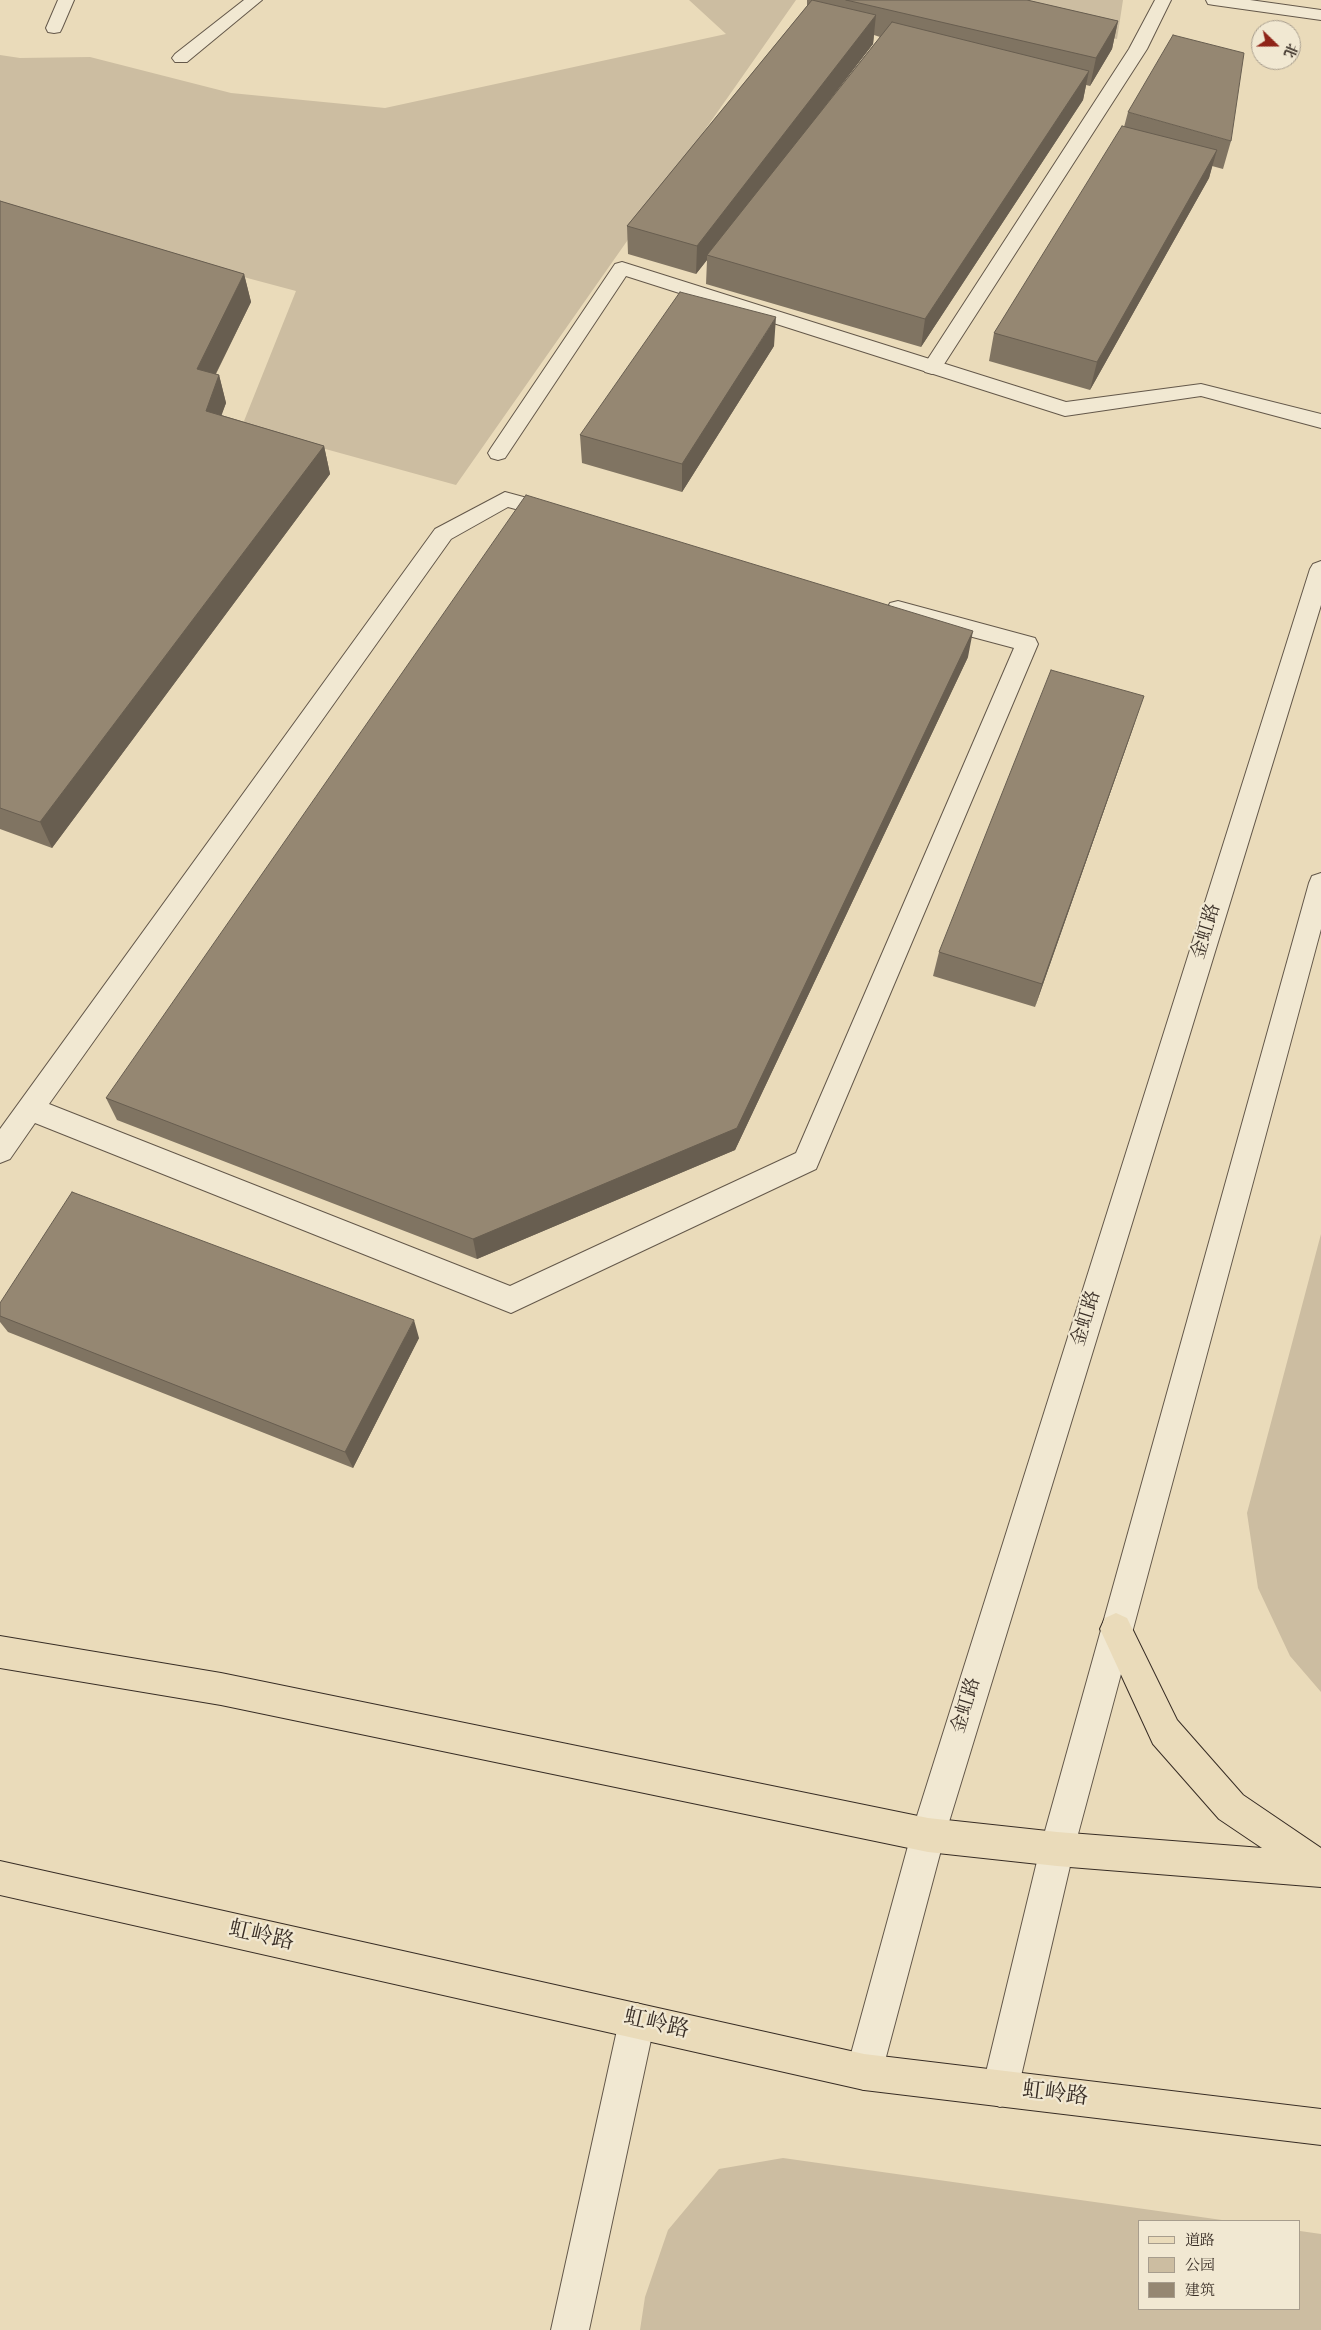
<!DOCTYPE html>
<html>
<head>
<meta charset="utf-8">
<style>
  body { margin:0 }
  #map { position:relative; width:1321px; height:2330px; overflow:hidden; background:#eadbba; font-family:"Sorts Mill Goudy","Noto Serif SC",serif }
  canvas { display:block }
  .legend { position:absolute; left:1138px; top:2220px; width:162px; height:90px; box-sizing:border-box; background:#f1e8d2; border:1px solid #a79d8d; margin:0; padding:6px 9px; list-style:none; font-size:15px; color:#382d25 }
  .legend li { display:flex; align-items:center; gap:10px; height:25px }
  .legend b { width:25px; border:1px solid #a79d8d }
  .north { position:absolute; left:1251px; top:20px; width:50px; height:50px; box-sizing:border-box; background:#f1e8d2; border:1px solid #a79d8d; border-radius:50%; rotate:112deg; font-size:14px; font-weight:700; line-height:20px; text-align:center; color:#382d25 }
  .north::after { content:''; display:block; margin:auto; width:18px; height:22px; background:#8f2418; clip-path:polygon(50% 0,100% 100%,50% 72%,0 100%) }
</style>
</head>
<body>
<div id="map">
<canvas width="1321" height="2330"></canvas>
<ul class="legend">
<li><b style="height:6px;background:#eadbba"></b>道路</li>
<li><b style="height:14px;background:#ccbda1"></b>公园</li>
<li><b style="height:14px;background:#958772"></b>建筑</li>
</ul>
<div class="north">北</div>
</div>
<script>
const ctx = document.querySelector('canvas').getContext('2d');
ctx.lineJoin = 'round';
function paint(path, color) { ctx.fillStyle = color; ctx.fill(path, 'evenodd'); }
const toPath = rows => new Path2D(rows.map(r => 'M' + r).join(''));
function trace(path, color, width, dash) { ctx.strokeStyle = color; ctx.lineWidth = width; ctx.lineCap = dash ? 'butt' : 'round'; ctx.setLineDash(dash || []); ctx.stroke(path); }
function drawText(font, color, halo, rows, align = 'center') {
  ctx.font = font + ' "Sorts Mill Goudy","Noto Serif SC",serif'; ctx.lineWidth = 4.5; ctx.setLineDash([]); ctx.textBaseline = 'middle'; ctx.strokeStyle = halo; ctx.fillStyle = color; for (const [text, x, y, turn = 0] of rows) {
    ctx.save(); ctx.translate(x, y); ctx.rotate((+turn || 0) * Math.PI / 180); ctx.textAlign = isNaN(turn) ? turn : align; if (halo) ctx.strokeText(text, 0, 0); ctx.fillText(text, 0, 0); ctx.restore();
  }
}
paint(toPath([
  [689,0,796,0,456,485,242,426,296,291,0,212,0,55,20,58,90,57,231,93,385,108,726,34],
  [936,0,1123,0,1117,39],
  [1321,1234,1321,1692,1290,1656,1258,1588,1247,1513],
  [783,2158,1229,2221,1140,2221,1140,2309,1300,2309,1300,2231,1321,2234,1321,2330,640,2330,645,2297,668,2230,719,2169]
]), '#ccbda1');
const service = toPath([
  [622,262,1066,402,1201,384,1321,414,1321,428,1201,396,1065,416,626,276,505,458,498,460,491,458,488,453,491,448,615,264,622,262],
  [505,492,564,508,567,513,564,518,556,520,508,507,451,539,49,1104,510,1286,796,1153,1014,648,890,615,887,609,890,603,898,601,1035,638,1038,644,816,1169,511,1313,35,1123,10,1159,0,1163,0,1129,435,529,505,492]
]);
const minor = toPath([
  [58,0,74,0,62,28,60,32,54,33,48,32,46,28,58,0],
  [244,0,262,0,187,62,175,62,172,58,175,54,244,0],
  [1155,0,1171,0,1147,49,939,372,932,374,925,372,922,368,1129,49,1155,0],
  [1206,0,1250,0,1321,10,1321,20,1214,5,1208,4,1206,0],
  [637,2003,650,2008,655,2021,589,2330,551,2330,619,2021,624,2008,637,2003]
]);
const tertiary = toPath([
  [1321,561,1321,605,945,1835,882,2072,877,2085,864,2090,851,2085,846,2072,911,1835,1310,569,1313,564,1321,561],
  [1321,873,1321,929,1074,1849,1018,2089,1013,2102,1000,2107,987,2102,982,2089,1040,1849,1309,883,1312,876,1321,873]
]);
const primary = toPath([
  [1116,1613,1127,1618,1177,1720,1243,1795,1321,1848,1321,1887,1057,1866,928,1852,221,1705,0,1668,0,1636,221,1673,928,1818,1057,1832,1262,1848,1219,1819,1153,1744,1100,1629,1105,1618,1116,1613],
  [0,1861,864,2054,1321,2109,1321,2145,864,2090,0,1895,0,1861]
]);
trace(service, '#64584a', 2);
trace(minor, '#64584a', 2);
trace(tertiary, '#64584a', 2);
trace(primary, '#382d25', 2);
paint(service, '#f1e8d2');
paint(minor, '#f1e8d2');
paint(tertiary, '#f1e8d2');
paint(primary, '#eadbba');
paint(toPath([
  [807,0,1027,0,1118,21,1112,49,1090,86,1086,85,1083,100,921,347,706,284,707,260,696,274,628,254,627,226,807,6],
  [874,35,880,37,817,116,873,44],
  [1128,112,1231,141,1223,169,1212,166,1209,178,1090,390,989,361,994,333,1124,127],
  [0,201,244,274,251,302,216,374,219,375,226,403,221,415,324,446,330,474,52,848,0,829],
  [774,346,682,492,582,463,580,435],
  [968,657,735,1150,477,1259,117,1120,106,1098],
  [1135,722,1035,1007,933,976,939,952],
  [0,1303,419,1338,353,1468,8,1332,0,1322]
]), '#807462');
paint(toPath([
  [876,15,873,44,710,256,707,255,707,260,696,274,697,246],
  [1118,21,1112,49,1090,86,1096,58],
  [1089,71,1083,100,921,347,925,319],
  [1217,150,1209,178,1090,390,1097,362],
  [244,274,251,302,204,397,197,369],
  [776,317,774,346,682,492,682,464],
  [219,375,226,403,213,439,206,411],
  [324,446,330,474,52,848,40,822],
  [973,631,968,657,735,1150,477,1259,473,1239],
  [1144,696,1135,722,1035,1007,1042,984],
  [414,1320,419,1338,353,1468,345,1452]
]), '#685e50');
const building = toPath([
  [812,0,876,15,697,246,627,226,812,0],
  [846,0,1027,0,1118,21,1096,58,846,0],
  [892,22,1089,71,925,319,707,255,892,22],
  [1173,35,1244,53,1231,141,1128,112,1173,35],
  [1122,126,1217,150,1097,362,994,333,1122,126],
  [0,201,244,274,197,369,219,375,206,411,324,446,40,822,0,808,0,201],
  [680,292,776,317,682,464,580,435,680,292],
  [526,495,973,631,737,1128,473,1239,106,1098,526,495],
  [1051,670,1144,696,1042,984,939,952,1051,670],
  [72,1192,414,1320,345,1452,0,1316,0,1303,72,1192]
]);
paint(building, '#958772');
trace(building, '#685e50', 1);
drawText('19px', '#382d25', '#f1e8d2', [
  ["金虹路",1208,932,-73],
  ["金虹路",1088,1319,-73],
  ["金虹路",968,1706,-73]
]);
drawText('22px', '#382d25', '#f1e8d2', [
  ["虹岭路",261,1938,13],
  ["虹岭路",656,2026,13],
  ["虹岭路",1055,2096,7]
]);
</script>
</body>
</html>
